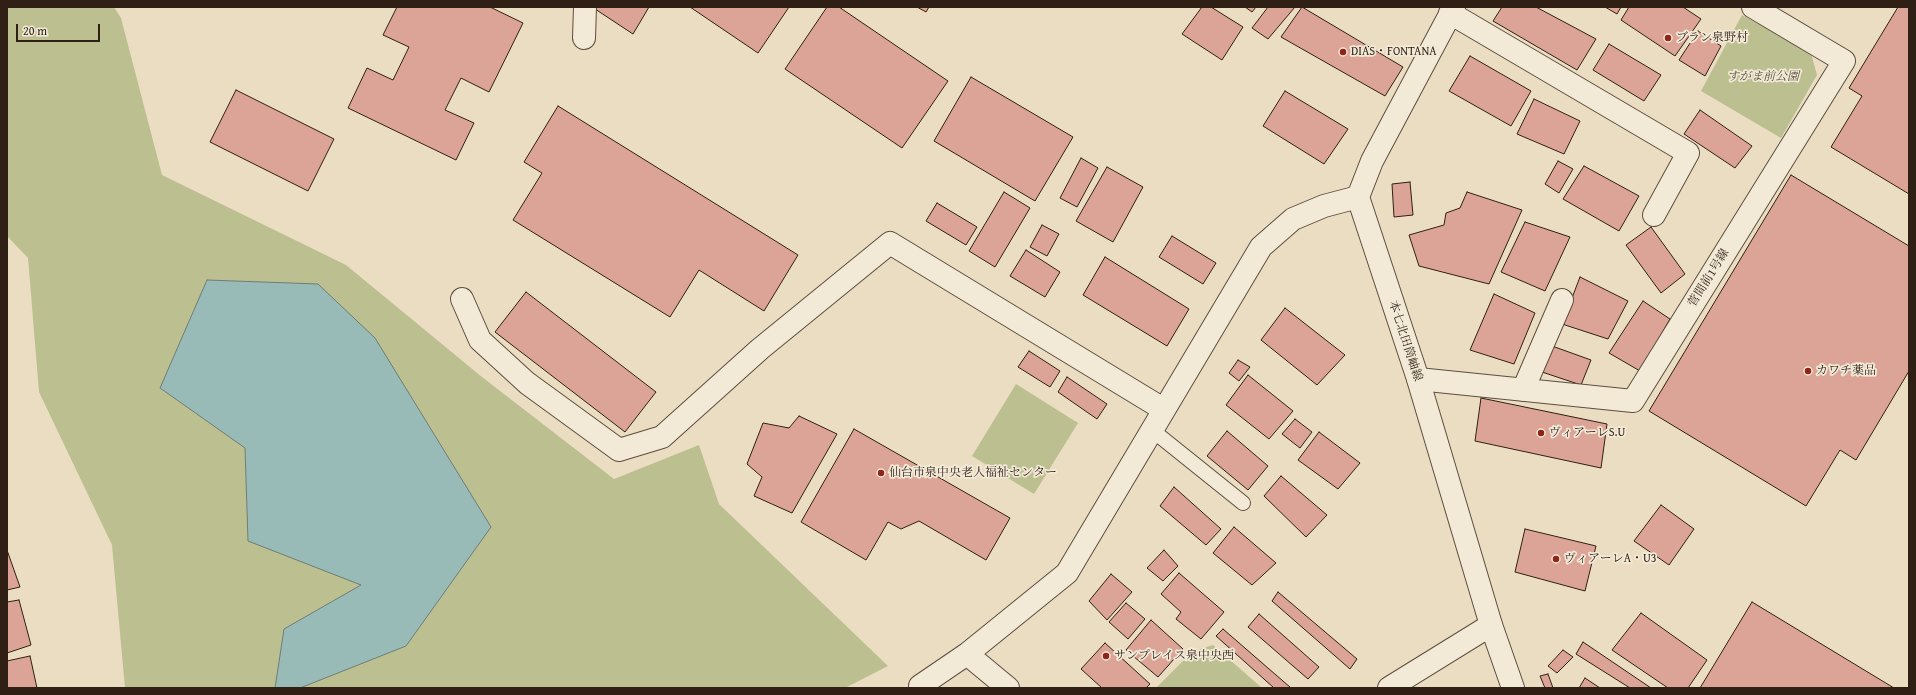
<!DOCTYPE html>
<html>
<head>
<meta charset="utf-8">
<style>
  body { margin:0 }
  #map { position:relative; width:1916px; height:695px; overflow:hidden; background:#ebddc1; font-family:"Gentium Book Plus",serif }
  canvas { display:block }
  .frame { position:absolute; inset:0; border:8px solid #2f1f15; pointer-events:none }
  .scale { position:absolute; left:16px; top:24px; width:84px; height:18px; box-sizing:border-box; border:2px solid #2f1f15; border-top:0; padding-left:5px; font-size:12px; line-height:14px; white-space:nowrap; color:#2f1f15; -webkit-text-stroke:3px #f2e9d7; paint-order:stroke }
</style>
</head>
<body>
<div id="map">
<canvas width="1916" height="695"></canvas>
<div class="frame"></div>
<div class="scale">20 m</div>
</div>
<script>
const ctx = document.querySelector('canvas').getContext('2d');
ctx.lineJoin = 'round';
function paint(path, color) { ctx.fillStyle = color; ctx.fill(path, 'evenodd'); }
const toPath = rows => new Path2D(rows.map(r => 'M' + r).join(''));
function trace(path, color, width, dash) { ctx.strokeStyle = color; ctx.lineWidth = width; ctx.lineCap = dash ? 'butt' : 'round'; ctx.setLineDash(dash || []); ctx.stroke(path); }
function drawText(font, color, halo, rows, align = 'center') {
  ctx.font = font + ' "Gentium Book Plus","Noto Serif JP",serif'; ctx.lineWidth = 3.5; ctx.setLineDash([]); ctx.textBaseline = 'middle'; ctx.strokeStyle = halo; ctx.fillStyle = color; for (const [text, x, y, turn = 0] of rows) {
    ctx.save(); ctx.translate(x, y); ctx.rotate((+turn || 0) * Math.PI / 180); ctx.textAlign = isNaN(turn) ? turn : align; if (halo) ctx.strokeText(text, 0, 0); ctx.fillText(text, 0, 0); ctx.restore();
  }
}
paint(toPath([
  [7,7,114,7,121,18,162,175,346,265,482,377,614,479,699,445,719,504,888,666,845,688,125,688,112,545,39,392,28,258,7,236],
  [1742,15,1811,53,1817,75,1781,138,1701,91],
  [1016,384,1078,423,1034,494,972,456],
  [1213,645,1262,688,1156,688,1193,651]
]), '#bcc090');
const water = toPath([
  [207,280,318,284,375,338,491,527,406,646,300,688,275,688,284,629,361,585,248,541,245,448,160,388,207,280]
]);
paint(water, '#99bbb7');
trace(water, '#6f7d76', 1);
const building = toPath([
  [397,7,490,7,523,23,489,92,461,78,445,110,474,123,456,160,348,108,367,68,393,80,409,47,383,35,397,7],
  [592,7,649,7,633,34,592,7],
  [690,7,789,7,758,53,690,7],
  [827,7,839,7,948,81,902,148,785,69,827,7],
  [917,7,929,7,926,12,917,7],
  [1202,7,1211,7,1243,27,1222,60,1182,34,1202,7],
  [1245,7,1256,7,1252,12,1245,7],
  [1268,7,1295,7,1268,39,1252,28,1268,7],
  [1302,7,1403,67,1385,96,1281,37,1302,7],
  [1502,7,1536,7,1596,39,1577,70,1493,21,1502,7],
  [1605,7,1621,7,1617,14,1605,7],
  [1629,7,1683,7,1701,19,1675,56,1621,20,1629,7],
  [1898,7,1909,7,1909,194,1831,147,1862,96,1849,88,1898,7],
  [1698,31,1721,46,1705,76,1679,60,1698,31],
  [1609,44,1661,75,1644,101,1593,70,1609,44],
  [1470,56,1531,91,1511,126,1449,91,1470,56],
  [971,77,1073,137,1035,201,934,141,971,77],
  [236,90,334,139,308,191,210,142,236,90],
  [1285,91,1348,129,1324,164,1263,126,1285,91],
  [1534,99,1580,121,1564,154,1517,134,1534,99],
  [558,106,798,255,764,311,699,270,670,317,513,220,542,173,524,162,558,106],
  [1700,110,1752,146,1735,168,1684,134,1700,110],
  [1081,158,1098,168,1077,207,1060,198,1081,158],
  [1558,161,1573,169,1559,193,1545,184,1558,161],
  [1584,166,1639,196,1619,231,1563,199,1584,166],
  [1107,167,1143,187,1113,242,1076,221,1107,167],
  [1791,175,1909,246,1909,371,1856,460,1840,450,1806,506,1649,411,1791,175],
  [1410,182,1413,215,1394,217,1392,184,1410,182],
  [1004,192,1030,208,995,267,969,251,1004,192],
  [1467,192,1522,210,1489,284,1419,266,1409,235,1444,225,1446,213,1460,208,1467,192],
  [937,203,977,227,966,245,926,221,937,203],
  [1525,222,1570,237,1545,291,1501,272,1525,222],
  [1042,225,1059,234,1047,256,1030,247,1042,225],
  [1651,227,1685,274,1661,293,1626,245,1651,227],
  [1172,236,1216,263,1203,284,1159,257,1172,236],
  [1026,250,1060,272,1045,297,1010,276,1026,250],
  [1105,257,1189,309,1167,346,1083,295,1105,257],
  [1580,277,1628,301,1608,339,1562,324,1580,277],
  [526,292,656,392,625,432,495,332,526,292],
  [1494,294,1535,313,1514,364,1470,350,1494,294],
  [1643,301,1670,319,1640,371,1609,353,1643,301],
  [1285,308,1345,355,1317,385,1261,340,1285,308],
  [1552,346,1591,360,1581,385,1542,372,1552,346],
  [1029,351,1060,371,1050,387,1018,367,1029,351],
  [1238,360,1250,367,1239,381,1229,373,1238,360],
  [1248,375,1293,411,1269,439,1226,405,1248,375],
  [1067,377,1107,404,1097,419,1058,392,1067,377],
  [1481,398,1607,424,1601,468,1475,441,1481,398],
  [799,416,837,434,792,513,754,496,762,477,747,464,763,423,789,428,799,416],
  [1295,419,1312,432,1300,448,1282,434,1295,419],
  [854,429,1010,518,986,560,919,521,901,529,888,522,866,560,801,522,854,429],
  [1227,431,1268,466,1248,490,1207,456,1227,431],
  [1319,432,1360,463,1338,489,1298,460,1319,432],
  [1281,476,1327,515,1306,537,1264,496,1281,476],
  [1174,487,1221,529,1206,545,1160,506,1174,487],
  [1661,505,1694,529,1669,565,1634,541,1661,505],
  [1234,527,1276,563,1252,585,1213,553,1234,527],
  [1525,529,1596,546,1585,591,1515,572,1525,529],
  [7,550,20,587,7,590,7,550],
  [1164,550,1178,566,1163,581,1147,568,1164,550],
  [1179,573,1224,612,1201,639,1176,619,1181,612,1161,594,1179,573],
  [1111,574,1132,592,1107,620,1089,601,1111,574],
  [1278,592,1357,659,1350,669,1272,601,1278,592],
  [19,600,31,645,7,653,7,602,19,600],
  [1752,602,1894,688,1700,688,1752,602],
  [1126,603,1145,619,1128,639,1109,622,1126,603],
  [1641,613,1707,660,1688,688,1668,688,1612,650,1641,613],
  [1259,614,1319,667,1308,679,1248,627,1259,614],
  [1151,620,1183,649,1158,677,1126,650,1151,620],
  [1223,629,1291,688,1274,688,1216,636,1223,629],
  [1583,642,1651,688,1630,688,1576,654,1583,642],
  [1105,643,1150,684,1146,688,1102,688,1081,669,1105,643],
  [1563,650,1573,657,1557,673,1548,666,1563,650],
  [30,656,37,688,7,688,7,661,30,656],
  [1548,674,1553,688,1545,688,1540,676,1548,674],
  [1585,678,1600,688,1579,688,1585,678]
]);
paint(building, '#dca496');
trace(building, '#2f1f15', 1);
const service = toPath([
  [1152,430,1243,503]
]);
const minor = toPath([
  [1450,13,1688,153,1654,215],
  [584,38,585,7],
  [462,299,480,340,527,383,619,450,662,437,760,349,890,243,1163,409],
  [1418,379,1633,401,1844,61,1753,7],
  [1523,390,1562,300],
  [920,688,920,686,967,654],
  [1008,688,967,654,1067,573,1261,247,1293,219,1324,206,1358,197],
  [1389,688,1491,625]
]);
const tertiary = toPath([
  [1454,7,1372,161,1358,197,1418,379,1491,625,1513,688]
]);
trace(service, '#5e4e40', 16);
trace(minor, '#5e4e40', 24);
trace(tertiary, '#5e4e40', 24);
trace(service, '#f2e9d7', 14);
trace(minor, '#f2e9d7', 22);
trace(tertiary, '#f2e9d7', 22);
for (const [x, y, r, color] of [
  [1668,38,4,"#8f2418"],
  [1343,52,4,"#8f2418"],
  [1808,371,4,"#8f2418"],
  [1541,433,4,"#8f2418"],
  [881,473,4,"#8f2418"],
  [1556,559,4,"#8f2418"],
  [1106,656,4,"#8f2418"]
]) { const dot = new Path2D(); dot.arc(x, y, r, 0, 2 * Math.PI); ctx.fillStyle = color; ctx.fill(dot); trace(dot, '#f2e9d7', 1.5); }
drawText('12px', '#2f1f15', '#f2e9d7', [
  ["ブラン泉野村",1676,38],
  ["DIAS・FONTANA",1351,52],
  ["カワチ薬品",1816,371],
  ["ヴィアーレS.U",1549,433],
  ["仙台市泉中央老人福祉センター",889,473],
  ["ヴィアーレA・U3",1564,559],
  ["サンプレイス泉中央西",1114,656]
], 'left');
drawText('italic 12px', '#594f3a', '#f2e9d7', [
  ["すがま前公園",1763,77]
]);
drawText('12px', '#2f1f15', '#f2e9d7', [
  ["菅間前1号線",1709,278,-58],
  ["本七北田筒岫線",1405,341,72]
]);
</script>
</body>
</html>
